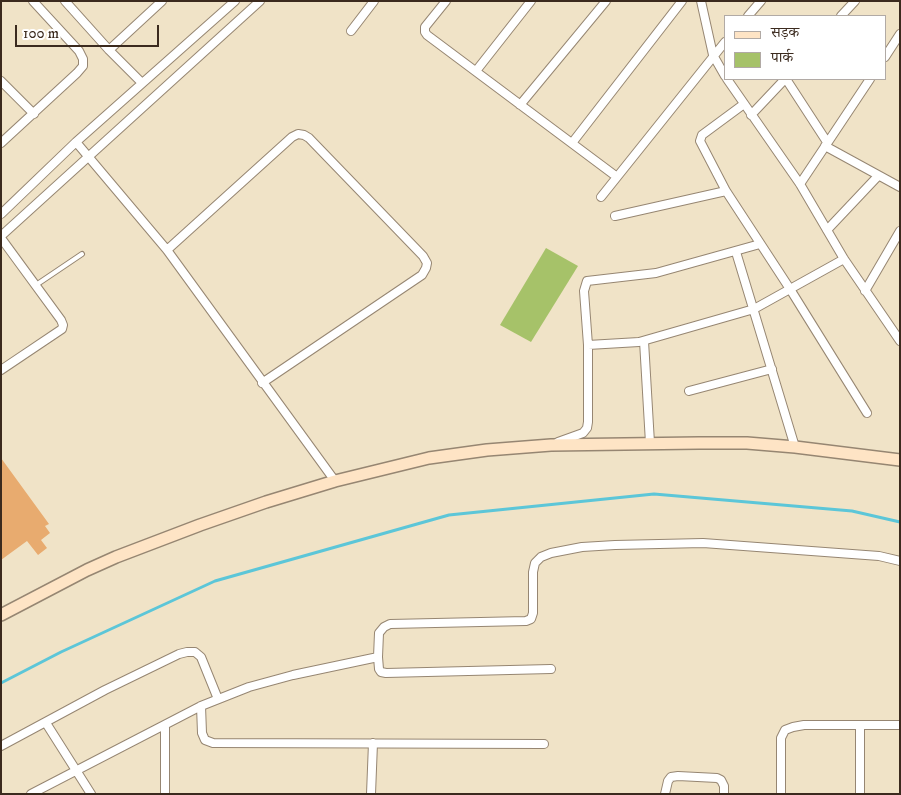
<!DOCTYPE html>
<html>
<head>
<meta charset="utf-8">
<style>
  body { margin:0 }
  #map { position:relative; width:901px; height:795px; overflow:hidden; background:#f0e3c7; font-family:"IM FELL DW Pica","Noto Serif Devanagari",serif }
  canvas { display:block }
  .frame { position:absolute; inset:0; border:2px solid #3b2a1e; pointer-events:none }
  .legend { position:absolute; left:724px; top:15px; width:162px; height:65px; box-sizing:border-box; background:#fff; border:1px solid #b1aaa5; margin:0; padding:6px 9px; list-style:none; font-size:15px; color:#3b2a1e }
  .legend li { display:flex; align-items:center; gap:10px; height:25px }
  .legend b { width:25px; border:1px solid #b1aaa5 }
  .scale { position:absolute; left:15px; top:25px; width:144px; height:22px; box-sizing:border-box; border:2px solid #3b2a1e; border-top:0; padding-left:6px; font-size:15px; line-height:18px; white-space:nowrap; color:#3b2a1e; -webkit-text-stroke:4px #fff; paint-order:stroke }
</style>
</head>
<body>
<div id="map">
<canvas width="901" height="795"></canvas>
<div class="frame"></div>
<ul class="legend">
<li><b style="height:6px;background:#fee4c5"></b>सड़क</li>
<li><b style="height:14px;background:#a6c269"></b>पार्क</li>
</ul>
<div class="scale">100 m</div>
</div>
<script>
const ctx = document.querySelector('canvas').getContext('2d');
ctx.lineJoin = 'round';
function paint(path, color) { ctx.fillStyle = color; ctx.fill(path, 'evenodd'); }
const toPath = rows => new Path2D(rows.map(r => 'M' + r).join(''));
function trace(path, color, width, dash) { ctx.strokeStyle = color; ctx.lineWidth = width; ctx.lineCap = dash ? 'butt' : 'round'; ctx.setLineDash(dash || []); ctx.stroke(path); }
paint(toPath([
  [546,248,578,266,531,342,500,325]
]), '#a6c269');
trace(toPath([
  [1,683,61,652,215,581,449,515,654,494,852,511,900,522]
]), '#5cc6d8', 3);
paint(toPath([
  [1,458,49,524,45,526,50,533,41,540,47,548,38,555,27,541,1,560]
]), '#e8ab6f');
const lane = toPath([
  [36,285,82,254]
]);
const street = toPath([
  [65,1,109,50,142,83],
  [446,1,425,27,425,32,427,35,617,177],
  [701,1,713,55,725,76],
  [748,16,761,1],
  [841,16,855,1],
  [351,31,374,1],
  [109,50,162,1],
  [885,57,900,34],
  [476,71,531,1],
  [727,79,800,184,844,259,900,341],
  [786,79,827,142],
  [1,81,34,114],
  [744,104,702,135,700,141,726,191,790,289,867,413],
  [520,105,606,1],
  [751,115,785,79],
  [76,142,167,250,335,481],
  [1,143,77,73,83,66,83,59,79,51,33,1],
  [572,143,682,1],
  [825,146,900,187],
  [800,184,870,79],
  [601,197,725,42],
  [1,214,76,142,235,1],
  [615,216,726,191],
  [827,230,878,176],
  [1,236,260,1],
  [1,238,61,320,63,325,62,329,1,370],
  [167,250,292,137,298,134,304,135,309,138,423,256,427,263,426,268,422,275,262,383],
  [736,252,795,447],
  [865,291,900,231],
  [644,341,650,443],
  [588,345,639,342,754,309,844,259],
  [689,391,772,369],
  [558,442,583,433,587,428,588,422,588,345,584,291,587,281,656,273,760,244],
  [378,657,379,669,381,672,386,673,551,669],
  [201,706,202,733,205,740,213,743,544,744],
  [46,723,91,794],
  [1,746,105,690,179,654,187,652,195,652,201,657,218,699],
  [31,794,201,706,249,687,293,675,378,657,379,633,384,627,390,624,526,621,531,619,533,613,533,572,535,563,541,557,551,553,582,547,615,545,703,543,879,556,900,561],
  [165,794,165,725],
  [371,794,373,743],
  [665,794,668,781,671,777,678,776,717,778,721,780,724,786,724,794],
  [781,794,781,738,785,730,793,727,804,725,900,725],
  [860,794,860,725]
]);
const secondary = toPath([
  [1,615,87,570,116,557,200,525,266,502,335,481,429,458,487,450,551,445,699,443,747,443,795,447,900,460]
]);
trace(lane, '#968672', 6);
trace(street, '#968672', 10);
trace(secondary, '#968672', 14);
trace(lane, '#fff', 4);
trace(street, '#fff', 8);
trace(secondary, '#fee4c5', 11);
</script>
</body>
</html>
